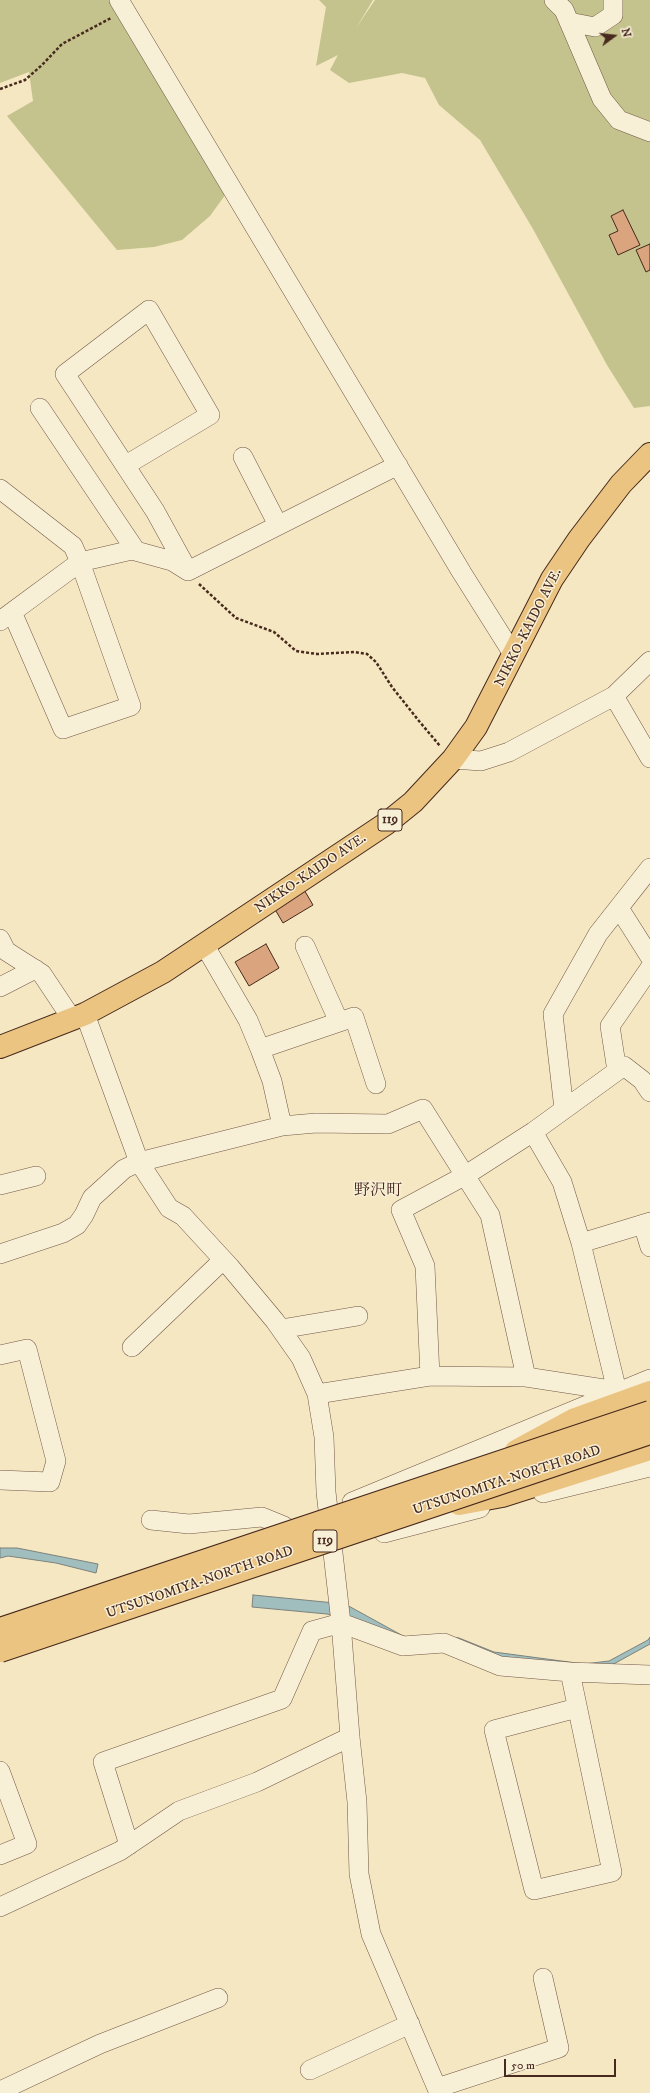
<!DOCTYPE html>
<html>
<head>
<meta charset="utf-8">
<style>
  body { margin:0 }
  #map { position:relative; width:650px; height:2093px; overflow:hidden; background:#f4e7c1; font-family:"IM FELL DW Pica",serif }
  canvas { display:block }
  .north { position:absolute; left:594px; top:16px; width:40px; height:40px; -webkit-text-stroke:3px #f8efd7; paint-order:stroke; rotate:75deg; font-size:11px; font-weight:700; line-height:16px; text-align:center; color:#47291d }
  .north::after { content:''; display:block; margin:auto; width:14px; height:18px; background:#47291d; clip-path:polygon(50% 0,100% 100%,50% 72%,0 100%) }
  .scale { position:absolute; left:504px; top:2059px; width:112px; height:18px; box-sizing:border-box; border:2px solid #47291d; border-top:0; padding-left:5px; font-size:12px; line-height:14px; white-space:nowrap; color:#47291d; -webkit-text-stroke:3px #f8efd7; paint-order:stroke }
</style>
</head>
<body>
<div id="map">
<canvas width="650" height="2093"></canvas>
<div class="north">N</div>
<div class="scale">50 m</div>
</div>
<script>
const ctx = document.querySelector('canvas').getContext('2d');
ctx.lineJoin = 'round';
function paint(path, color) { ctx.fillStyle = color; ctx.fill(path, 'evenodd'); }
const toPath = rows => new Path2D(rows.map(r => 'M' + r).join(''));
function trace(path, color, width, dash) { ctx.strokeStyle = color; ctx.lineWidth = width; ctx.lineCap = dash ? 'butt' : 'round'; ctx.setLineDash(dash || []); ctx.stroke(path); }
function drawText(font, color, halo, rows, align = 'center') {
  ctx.font = font + ' "IM FELL DW Pica","Noto Serif JP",serif'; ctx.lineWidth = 3; ctx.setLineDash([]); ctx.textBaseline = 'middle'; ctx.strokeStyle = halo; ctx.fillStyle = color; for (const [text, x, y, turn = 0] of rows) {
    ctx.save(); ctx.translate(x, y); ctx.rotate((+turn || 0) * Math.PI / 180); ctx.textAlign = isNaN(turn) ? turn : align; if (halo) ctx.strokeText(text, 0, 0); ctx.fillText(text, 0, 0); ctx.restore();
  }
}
paint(toPath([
  [0,0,115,0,228,191,210,216,182,240,154,247,117,250,7,116,33,101,29,72,0,83],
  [319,0,373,0,356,28,375,0,650,0,650,406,634,408,607,365,533,229,480,140,439,105,425,78,402,73,349,83,330,70,338,55,316,66,326,7]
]), '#c4c38d');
const water = toPath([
  [0,1548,17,1548,98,1564,96,1573,56,1563,8,1556,0,1558,0,1548],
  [253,1595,345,1604,405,1637,433,1635,459,1638,494,1652,584,1664,609,1661,648,1640,650,1637,650,1644,610,1666,500,1662,407,1640,327,1614,252,1607,253,1595]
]);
paint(water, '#a0bebd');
trace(water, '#7c827d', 1);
const building = toPath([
  [623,210,640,245,618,255,609,235,618,231,611,216,623,210],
  [650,244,650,270,646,272,636,250,650,244],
  [303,888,313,905,283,923,273,906,303,888],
  [266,944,279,968,249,986,235,962,266,944]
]);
paint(building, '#d9a47e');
trace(building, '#47291d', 1);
const minor = toPath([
  [119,0,462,573,513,654],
  [554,0,564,10,602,99,619,120,650,132],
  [569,22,595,27,613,15,613,0],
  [40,408,136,551],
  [243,457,278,525],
  [126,465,210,415,149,310,65,374,155,511,188,571],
  [0,489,73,546,80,562,131,706,63,729,12,612],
  [0,621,80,562,132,550,172,561,188,571,398,465],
  [614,696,650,661],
  [453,759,481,761,509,752,614,696,650,758],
  [619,908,650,957],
  [0,939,6,951,42,974,72,1019],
  [205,946,248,1020,260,1049,272,1081,282,1126],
  [305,946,339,1022],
  [0,987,35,969],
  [85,1014,139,1162,169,1208,183,1216,230,1267,275,1321,301,1358,317,1394,324,1437,326,1492,341,1623,350,1737,357,1802,359,1874,371,1934,439,2093],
  [260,1049,354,1017,376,1084],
  [617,1071,610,1026,650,968],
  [564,1109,553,1014,598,934,650,868],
  [0,1185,36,1176],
  [643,1224,650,1247],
  [581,1243,650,1222],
  [0,1254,63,1233,77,1225,84,1215,92,1198,124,1169,139,1162,282,1126,316,1123,388,1124,423,1109,490,1215,526,1377],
  [281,1329,358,1316],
  [132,1347,223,1260],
  [0,1355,27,1349,56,1461,50,1482,0,1480],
  [430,1376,425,1266,401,1210,466,1175,533,1132,624,1066,642,1080,650,1092],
  [317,1394,430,1376,526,1377,617,1391,581,1243,562,1182,533,1132],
  [543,1493,650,1467],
  [352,1502,650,1379],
  [151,1520,189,1524,262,1517,284,1526],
  [384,1533,480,1508],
  [570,1672,612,1872,534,1890,494,1730,577,1708],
  [0,1771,27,1844,0,1855],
  [129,1845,103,1762,282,1699,312,1631,341,1623,403,1646,444,1643,500,1666,570,1672,650,1675],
  [0,1907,120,1851,179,1811,257,1782,350,1737],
  [310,2070,410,2024],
  [437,2088,559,2048,543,1978],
  [0,2091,100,2044,218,1998]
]);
const highway = toPath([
  [0,1047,85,1014,163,972,351,847,387,823,413,802,453,759,476,727,552,579,579,539,621,484,650,454],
  [516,1451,575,1419,650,1392],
  [459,1504,502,1496,650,1449]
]);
trace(minor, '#725846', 20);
trace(highway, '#47291d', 24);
trace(toPath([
  [0,89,25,80,42,65,62,44,111,18],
  [199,584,236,618,274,632,296,651,317,654,354,652,367,654,376,662,392,687,419,721,440,746]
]), '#47291d', 2.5, [3, 2]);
trace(minor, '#f8efd7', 19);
trace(highway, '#eac480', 22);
const highwayBridge = toPath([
  [0,1629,650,1412],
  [0,1651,650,1433]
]);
trace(highwayBridge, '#47291d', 24, []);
trace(highwayBridge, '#eac480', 22);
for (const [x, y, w] of [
  [390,820,24],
  [325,1541,24]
]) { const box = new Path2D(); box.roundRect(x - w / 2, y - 11, w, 22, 3); ctx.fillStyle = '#f8efd7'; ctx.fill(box); trace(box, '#47291d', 1); }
drawText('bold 13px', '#47291d', null, [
  ["119",390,820],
  ["119",325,1541]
]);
drawText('14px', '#47291d', '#f8efd7', [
  ["NIKKO-KAIDO AVE.",529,628,-63],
  ["NIKKO-KAIDO AVE.",311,874,-34],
  ["UTSUNOMIYA-NORTH ROAD",507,1481,-18],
  ["UTSUNOMIYA-NORTH ROAD",200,1583,-19]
]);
drawText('16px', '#47291d', '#f8efd7', [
  ["野沢町",378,1192]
]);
</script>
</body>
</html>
